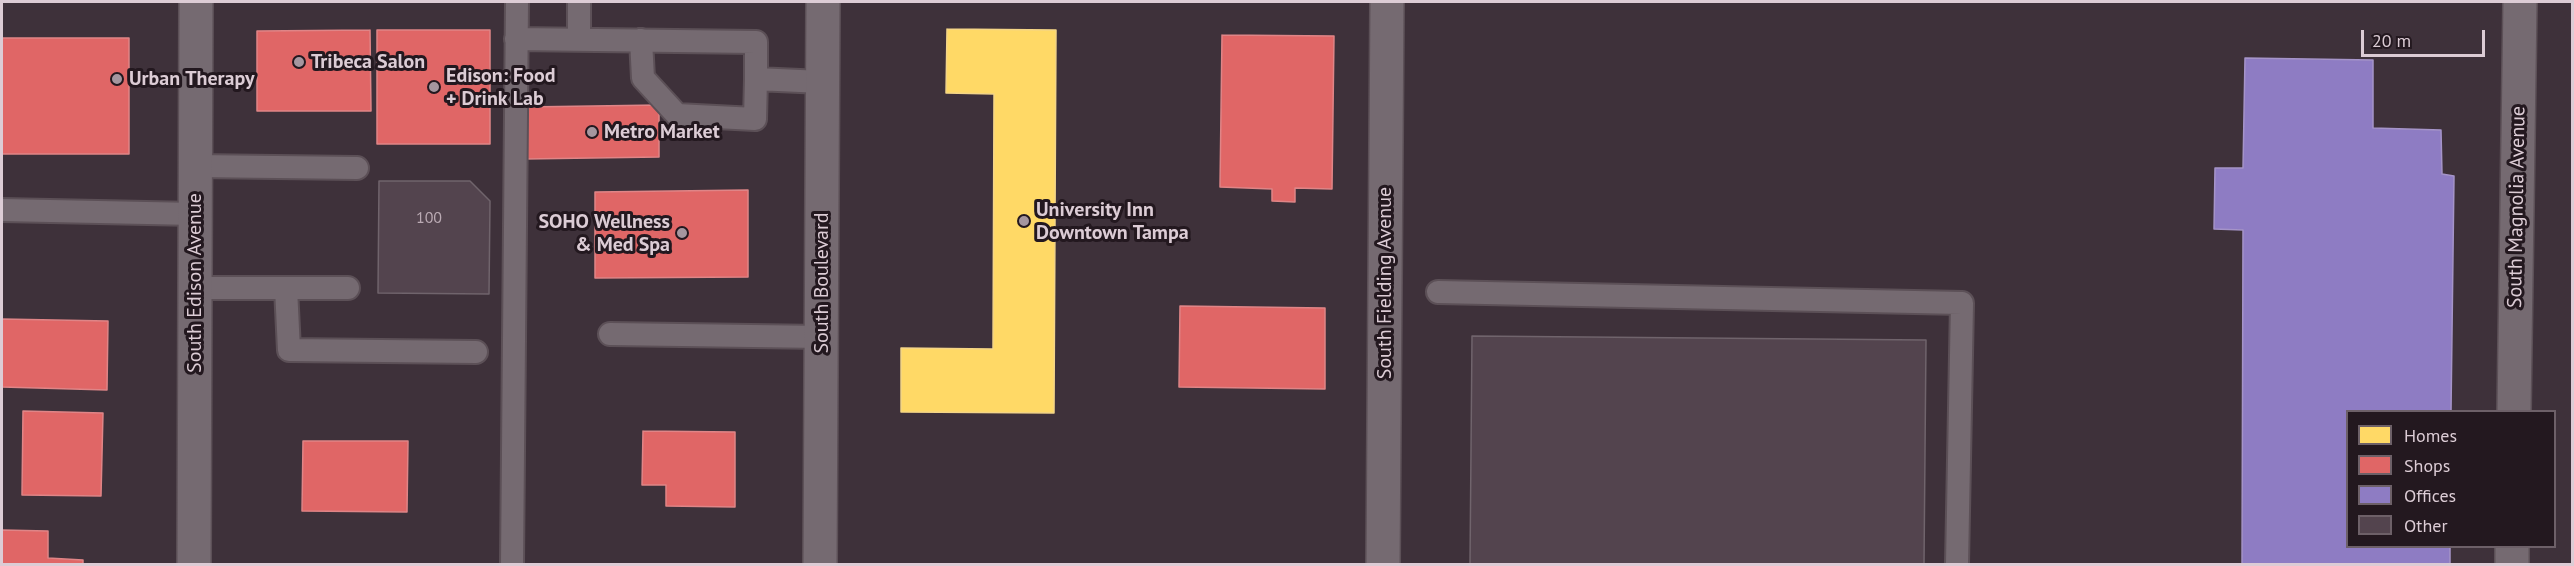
<!DOCTYPE html>
<html>
<head>
<meta charset="utf-8">
<style>
  body { margin:0 }
  #map { position:relative; width:2574px; height:566px; overflow:hidden; background:#3e313a; font-family:"PT Sans",sans-serif }
  canvas { display:block }
  .frame { position:absolute; inset:0; border:3px solid #dcccd5; pointer-events:none }
  .legend { position:absolute; left:2346px; top:410px; width:210px; height:138px; box-sizing:border-box; background:#23181f; border:2px solid #6d6068; margin:0; padding:8px 10px; list-style:none; font-size:18px; color:#dcccd5 }
  .legend li { display:flex; align-items:center; gap:12px; height:30px }
  .legend b { width:30px; border:2px solid #6d6068 }
  .scale { position:absolute; left:2361px; top:30px; width:124px; height:27px; box-sizing:border-box; border:3px solid #dcccd5; border-top:0; padding-left:8px; font-size:18px; line-height:21px; white-space:nowrap; color:#dcccd5; -webkit-text-stroke:4px #23181f; paint-order:stroke }
</style>
</head>
<body>
<div id="map">
<canvas width="2574" height="566"></canvas>
<div class="frame"></div>
<ul class="legend">
<li><b style="height:16px;background:#ffd966"></b>Homes</li>
<li><b style="height:16px;background:#e06666"></b>Shops</li>
<li><b style="height:16px;background:#8e7cc3"></b>Offices</li>
<li><b style="height:16px;background:#53444e"></b>Other</li>
</ul>
<div class="scale">20 m</div>
</div>
<script>
const ctx = document.querySelector('canvas').getContext('2d');
ctx.lineJoin = 'round';
function paint(path, color) { ctx.fillStyle = color; ctx.fill(path, 'evenodd'); }
const toPath = rows => new Path2D(rows.map(r => 'M' + r).join(''));
function trace(path, color, width, dash) { ctx.strokeStyle = color; ctx.lineWidth = width; ctx.lineCap = dash ? 'butt' : 'round'; ctx.setLineDash(dash || []); ctx.stroke(path); }
function drawText(font, color, halo, rows, align = 'center') {
  ctx.font = font + ' "PT Sans",sans-serif'; ctx.lineWidth = 6; ctx.setLineDash([]); ctx.textBaseline = 'middle'; ctx.strokeStyle = halo; ctx.fillStyle = color; for (const [text, x, y, turn = 0] of rows) {
    ctx.save(); ctx.translate(x, y); ctx.rotate((+turn || 0) * Math.PI / 180); ctx.textAlign = isNaN(turn) ? turn : align; if (halo) ctx.strokeText(text, 0, 0); ctx.fillText(text, 0, 0); ctx.restore();
  }
}
const homes = toPath([
  [947,29,1056,30,1054,413,901,412,901,348,993,349,994,94,946,93,947,29]
]);
paint(homes, '#ffd966');
trace(homes, '#f4d587', 1.5);
const shops = toPath([
  [370,30,371,111,257,111,257,31,370,30],
  [377,30,490,30,490,144,377,144,377,30],
  [1222,35,1334,36,1332,189,1295,188,1295,202,1272,201,1272,189,1220,187,1222,35],
  [2,38,129,38,129,154,2,154,2,38],
  [659,105,659,157,525,159,525,107,659,105],
  [748,190,748,277,595,278,595,192,748,190],
  [1180,306,1325,308,1325,389,1179,387,1180,306],
  [2,319,108,321,107,390,2,387,2,319],
  [23,411,103,413,101,496,22,495,23,411],
  [643,431,735,432,735,507,666,506,666,485,642,485,643,431],
  [303,441,408,441,407,512,302,511,303,441],
  [2,530,48,531,48,558,83,560,83,564,2,564,2,530]
]);
paint(shops, '#e06666');
trace(shops, '#df8587', 1.5);
const offices = toPath([
  [2245,58,2373,60,2373,128,2441,130,2442,174,2454,176,2451,412,2348,412,2348,546,2450,546,2450,564,2242,564,2243,230,2214,229,2215,168,2243,168,2245,58]
]);
paint(offices, '#8e7cc3');
trace(offices, '#a594c8', 1.5);
const building = toPath([
  [379,181,470,181,490,201,489,294,378,293,379,181],
  [1472,336,1926,340,1924,564,1470,564,1472,336]
]);
paint(building, '#53444e');
trace(building, '#70646c', 1.5);
const service = toPath([
  [579,2,579,40],
  [516,39,756,42,756,79,822,82],
  [641,40,643,78,677,115,755,119,756,79],
  [195,166,357,168],
  [2,210,195,214],
  [195,288,348,288],
  [286,288,289,350,476,352],
  [1438,292,1962,303,1957,564],
  [610,334,823,337],
  [512,564,517,2]
]);
const minor = toPath([
  [2514,412,2520,2],
  [194,564,196,2],
  [1383,564,1387,2],
  [2512,564,2512,546]
]);
const tertiary = toPath([
  [820,564,823,2]
]);
trace(service, '#5c5057', 26);
trace(minor, '#5c5057', 36);
trace(tertiary, '#5c5057', 36);
trace(service, '#756a71', 22);
trace(minor, '#756a71', 33);
trace(tertiary, '#756a71', 33);
for (const [x, y, r, color] of [
  [299,62,6,"#a5969f"],
  [117,79,6,"#a5969f"],
  [434,87,6,"#a5969f"],
  [592,132,6,"#a5969f"],
  [1024,221,6,"#a5969f"],
  [682,233,6,"#a5969f"]
]) { const dot = new Path2D(); dot.arc(x, y, r, 0, 2 * Math.PI); ctx.fillStyle = color; ctx.fill(dot); trace(dot, '#23181f', 2); }
drawText('16px', '#baaab3', null, [
  ["100",429,218]
]);
drawText('bold 20px', '#dcccd5', '#23181f', [
  ["Tribeca Salon",311,62],
  ["Edison: Food",446,76],
  ["+ Drink Lab",446,99],
  ["Urban Therapy",129,79],
  ["Metro Market",604,132],
  ["University Inn",1036,210],
  ["Downtown Tampa",1036,233],
  ["SOHO Wellness",670,222,"right"],
  ["& Med Spa",670,245,"right"]
], 'left');
drawText('20px', '#dcccd5', '#23181f', [
  ["South Magnolia Avenue",2517,207,-89],
  ["South Edison Avenue",195,283,-90],
  ["South Boulevard",822,283,-90],
  ["South Fielding Avenue",1385,283,-90]
]);
</script>
</body>
</html>
